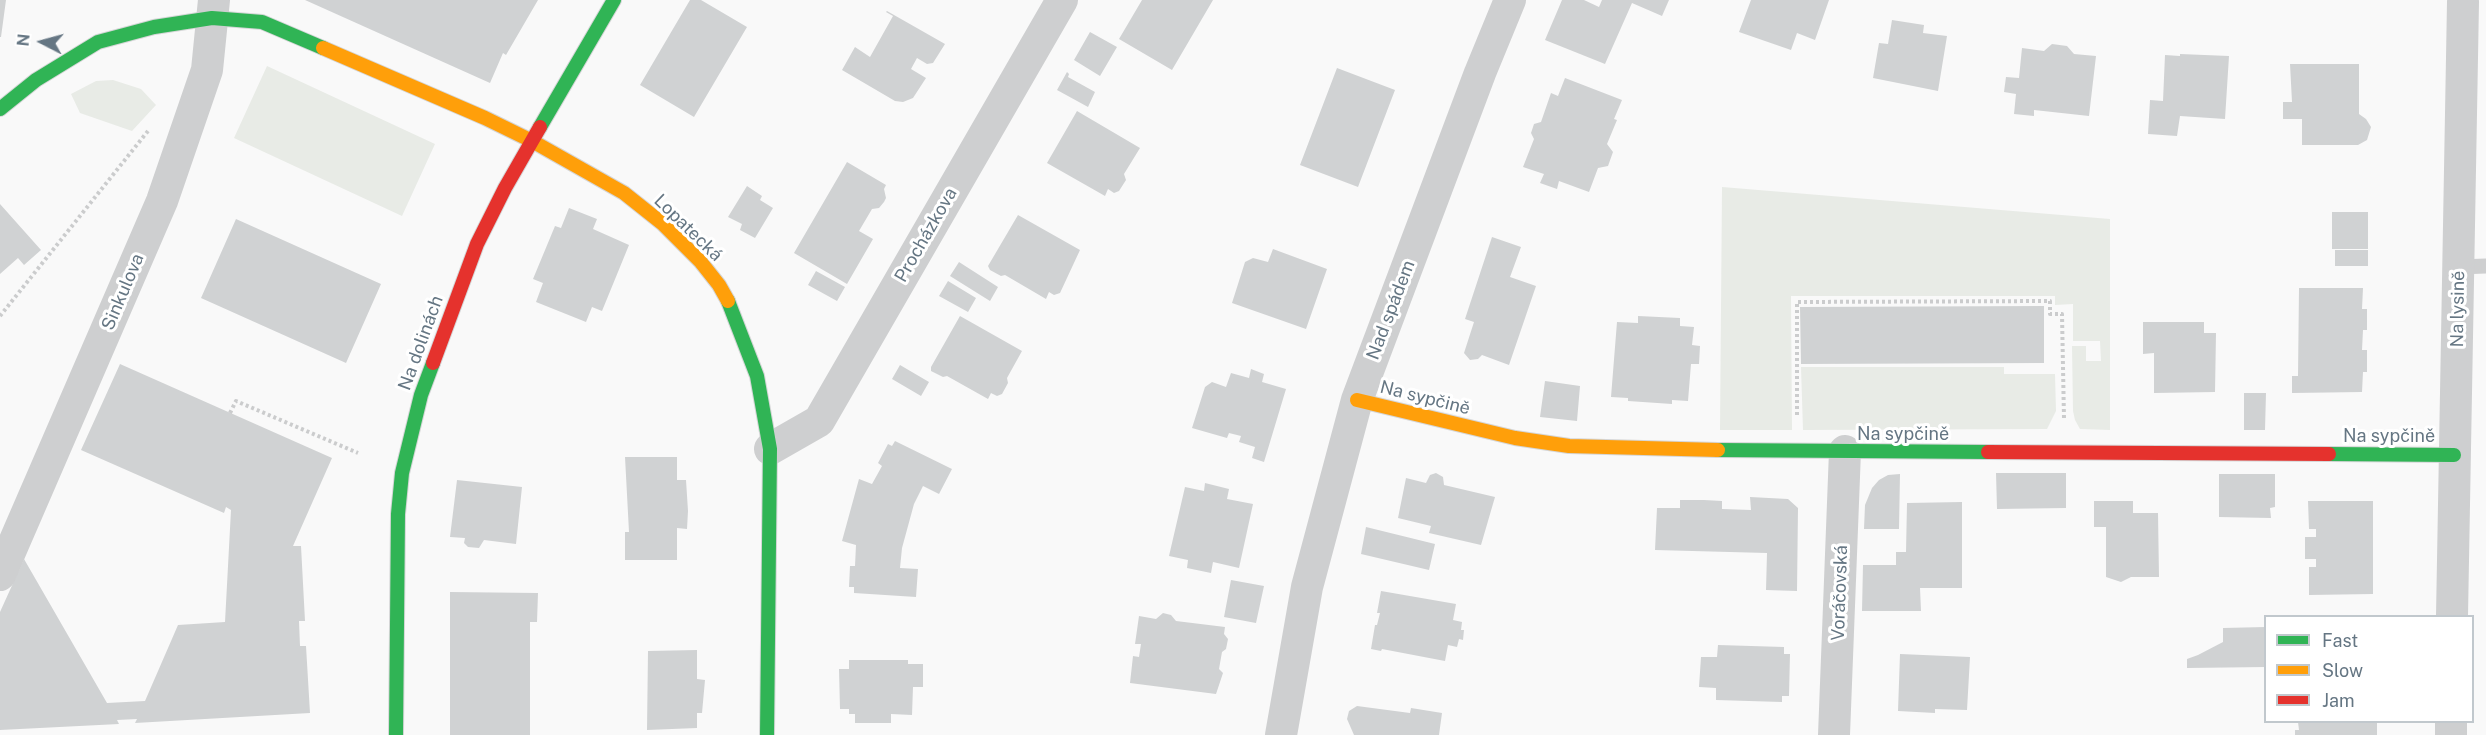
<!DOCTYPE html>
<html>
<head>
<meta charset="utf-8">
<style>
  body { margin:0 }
  #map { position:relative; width:2486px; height:735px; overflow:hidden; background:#f9f9f9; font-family:"Public Sans",sans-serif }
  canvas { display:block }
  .legend { position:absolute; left:2264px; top:615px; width:210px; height:108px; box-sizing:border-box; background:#fff; border:2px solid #c1c8cd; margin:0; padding:8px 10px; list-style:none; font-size:18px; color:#657683 }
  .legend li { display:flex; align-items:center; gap:12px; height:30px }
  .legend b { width:30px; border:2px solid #c1c8cd }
  .north { position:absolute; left:12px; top:12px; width:60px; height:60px; -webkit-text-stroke:4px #fff; paint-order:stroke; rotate:276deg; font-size:16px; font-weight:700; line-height:24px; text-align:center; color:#657683 }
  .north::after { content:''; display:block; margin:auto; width:21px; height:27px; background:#657683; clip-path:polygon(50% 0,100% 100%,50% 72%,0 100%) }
</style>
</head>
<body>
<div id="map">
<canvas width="2486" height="735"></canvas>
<ul class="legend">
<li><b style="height:8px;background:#30b455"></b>Fast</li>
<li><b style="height:8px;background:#ff9f0a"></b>Slow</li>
<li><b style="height:8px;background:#e5322d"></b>Jam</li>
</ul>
<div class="north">N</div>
</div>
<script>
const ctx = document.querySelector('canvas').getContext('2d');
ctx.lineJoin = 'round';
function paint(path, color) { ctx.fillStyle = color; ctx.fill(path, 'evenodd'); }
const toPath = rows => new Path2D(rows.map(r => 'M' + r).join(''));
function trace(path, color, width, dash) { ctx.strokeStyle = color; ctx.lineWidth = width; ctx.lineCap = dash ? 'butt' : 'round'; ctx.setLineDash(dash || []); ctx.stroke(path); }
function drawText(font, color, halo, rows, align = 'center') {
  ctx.font = font + ' "Public Sans",sans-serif'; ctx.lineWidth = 6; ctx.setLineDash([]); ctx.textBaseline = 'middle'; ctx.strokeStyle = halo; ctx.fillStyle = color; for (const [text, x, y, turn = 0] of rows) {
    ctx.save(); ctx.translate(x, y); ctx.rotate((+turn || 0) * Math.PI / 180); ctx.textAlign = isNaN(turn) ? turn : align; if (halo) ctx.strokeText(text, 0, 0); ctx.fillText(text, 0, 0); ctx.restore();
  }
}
paint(toPath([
  [267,66,435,144,402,216,234,138],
  [113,80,141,89,156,105,132,131,80,113,71,94,96,81],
  [1722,187,2110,219,2110,430,2080,429,2075,420,2073,411,2072,346,2086,346,2086,361,2101,361,2100,341,2073,341,2073,304,2055,305,2055,296,1791,296,1792,430,1720,430],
  [1801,367,2004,367,2004,374,2055,374,2056,411,2047,429,1803,430]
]), '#e8ebe6');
paint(toPath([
  [0,0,6,0,1,37,0,37],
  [305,0,538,0,506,55,503,53,490,83],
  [690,0,701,0,747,27,694,117,640,85],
  [1142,0,1213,0,1172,70,1119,39],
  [1562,0,1584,0,1599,7,1602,0,1669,0,1662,16,1632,3,1605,64,1545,40],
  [1751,0,1829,0,1815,40,1797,33,1791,50,1739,32],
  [887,11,945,44,933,63,927,64,917,58,911,69,926,78,913,98,903,102,895,101,842,70,855,47,870,57,893,16,886,12],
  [1892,20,1924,25,1923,33,1947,36,1938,91,1873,78,1879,43,1888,44],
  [1090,32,1117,47,1100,76,1074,60],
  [2052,44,2067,46,2074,54,2096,56,2089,116,2034,110,2034,116,2014,114,2016,94,2004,92,2006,77,2019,78,2022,48,2044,51],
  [2180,54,2229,56,2225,119,2180,116,2177,136,2148,134,2150,100,2163,101,2165,55,2180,56],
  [2290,64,2359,64,2359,114,2366,119,2371,127,2367,140,2358,145,2302,145,2302,119,2283,119,2283,102,2292,102],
  [1337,68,1395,90,1358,187,1300,165],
  [1067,72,1069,74,1068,77,1095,92,1088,107,1057,90],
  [1565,78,1622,100,1614,119,1617,120,1607,144,1613,152,1608,166,1598,168,1589,192,1559,181,1557,189,1540,183,1544,174,1523,167,1534,139,1531,133,1534,124,1541,122,1551,93,1558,96],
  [1077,111,1140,148,1124,174,1126,180,1119,191,1114,193,1108,189,1105,196,1047,163],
  [847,162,886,185,884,189,886,198,884,202,879,208,872,209,859,231,873,239,847,284,794,253],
  [747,186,762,196,760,200,773,208,755,238,740,230,742,224,728,217],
  [0,204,41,250,24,265,18,258,0,274],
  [569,208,597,219,593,229,629,245,602,311,592,307,586,322,536,302,543,283,533,279,555,226,561,228],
  [2332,212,2368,212,2368,249,2332,249],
  [1018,215,1080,250,1060,293,1054,295,1049,292,1046,299,1005,275,1001,276,990,270,988,266],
  [236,219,381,284,346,363,201,298],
  [1492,237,1521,247,1510,277,1536,286,1509,365,1482,355,1478,359,1470,360,1464,353,1474,322,1465,319],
  [1273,249,1327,269,1306,329,1232,303,1245,262,1253,258,1268,262],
  [2335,250,2368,250,2368,266,2335,266],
  [959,262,998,287,990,301,950,276],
  [816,271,845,287,837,301,808,285],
  [948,281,976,298,968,312,939,296],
  [2299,288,2363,288,2362,309,2367,309,2367,330,2363,330,2362,350,2367,350,2367,372,2363,372,2362,392,2292,393,2292,376,2298,376],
  [2044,306,2044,363,1801,364,1800,307],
  [960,316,1022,351,1007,378,1008,383,1002,394,997,396,991,393,988,399,947,376,943,377,931,371,931,367],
  [1638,316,1680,318,1680,326,1694,327,1692,345,1700,346,1699,364,1691,364,1688,401,1672,400,1672,404,1628,401,1628,398,1611,397,1617,322,1638,323],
  [2143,322,2204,322,2204,333,2216,333,2215,392,2154,393,2154,353,2143,354],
  [120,364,332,458,293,546,301,546,305,621,299,621,300,646,306,646,310,713,135,723,137,719,117,720,119,724,0,730,0,612,24,559,107,703,145,701,178,625,225,622,231,510,226,507,224,513,81,450],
  [900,365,929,382,921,396,892,379],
  [1251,369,1264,374,1262,382,1286,389,1264,462,1252,458,1255,447,1239,442,1241,436,1229,433,1227,438,1192,428,1205,387,1212,382,1226,387,1231,373,1249,378],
  [1545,381,1580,386,1577,421,1540,417],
  [2244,393,2266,393,2265,430,2244,430],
  [895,441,952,469,939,494,923,486,914,504,902,548,900,568,918,569,916,597,854,593,854,587,849,587,850,566,855,566,856,545,842,541,859,479,872,484,882,466,878,463,888,444,892,446],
  [625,457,677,457,677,480,686,480,688,511,687,529,677,528,677,560,625,560,625,532,629,532],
  [1436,473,1443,477,1444,485,1495,497,1481,545,1429,533,1431,526,1398,518,1406,478,1426,483,1430,475],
  [1996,473,2066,473,2066,508,1997,509],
  [1900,474,1899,529,1864,529,1865,505,1872,488,1879,480,1888,475],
  [2219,474,2275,474,2275,507,2270,508,2271,518,2219,517],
  [457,480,522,487,516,544,484,540,479,548,468,547,464,543,465,538,450,537],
  [1205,483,1229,489,1227,499,1253,504,1239,568,1213,562,1211,573,1187,568,1188,560,1169,556,1185,487,1204,491],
  [1750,497,1788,499,1798,508,1797,591,1766,590,1767,553,1655,550,1657,508,1680,508,1680,500,1704,500,1722,501,1722,509,1751,510],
  [2094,501,2133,501,2133,513,2158,513,2159,577,2131,577,2121,582,2106,577,2106,527,2094,527],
  [2308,501,2373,501,2373,594,2309,595,2309,567,2316,567,2316,559,2305,559,2305,537,2316,537,2316,529,2309,529],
  [1962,502,1962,588,1920,588,1921,611,1862,611,1863,565,1896,565,1896,552,1906,552,1907,503],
  [1366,527,1435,544,1429,570,1361,554],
  [1231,580,1264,586,1256,623,1224,617],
  [1381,591,1456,604,1453,620,1462,622,1461,630,1464,630,1463,640,1459,639,1457,647,1448,645,1445,661,1382,649,1381,651,1371,649,1375,625,1377,625,1380,613,1377,613],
  [450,592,538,593,537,622,530,622,530,735,450,735],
  [1163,613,1171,615,1176,621,1225,627,1224,634,1228,639,1226,649,1222,652,1219,669,1223,673,1216,694,1130,683,1133,656,1139,657,1141,644,1135,644,1139,616,1156,619],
  [2266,627,2266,667,2187,668,2187,659,2198,655,2223,642,2223,628],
  [1718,645,1784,647,1784,654,1790,654,1789,696,1782,696,1782,702,1716,700,1716,688,1699,687,1701,657,1717,657],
  [697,650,697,679,705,680,702,713,697,713,697,728,647,730,648,651],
  [1900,654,1970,657,1967,710,1935,709,1935,713,1898,711],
  [849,660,908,660,908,664,923,664,923,687,913,687,912,715,891,714,891,723,855,723,855,714,849,714,849,709,840,709,839,669,849,669],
  [1357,706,1410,713,1411,708,1442,713,1439,735,1354,735,1347,719,1349,711],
  [2298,722,2377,722,2377,735,2295,735,2295,730,2299,730]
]), '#d0d2d3');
const fast = toPath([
  [0,109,36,80,98,42,154,27,212,18,262,22,323,48],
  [540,127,614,0],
  [728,301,757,376,770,449,767,735],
  [1718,450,1988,452],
  [2329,454,2454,455],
  [396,735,398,514,402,473,421,395,433,363]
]);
const slow = toPath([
  [323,48,485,118,532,141,624,193,663,224,700,261,719,285,728,301],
  [1357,400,1515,438,1569,446,1718,450]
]);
const jam = toPath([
  [433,363,477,244,505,188,540,127],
  [1988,452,2329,454]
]);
trace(fast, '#d5d6d7', 16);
trace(slow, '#d5d6d7', 16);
trace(jam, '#d5d6d7', 16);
trace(toPath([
  [0,316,148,131],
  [230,413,236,401,358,453],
  [1797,415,1797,302,2050,301,2050,314,2062,314,2064,419]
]), '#cbcccd', 4, [3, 3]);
trace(toPath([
  [2459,267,2486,266]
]), '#cecfd0', 15);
trace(toPath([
  [770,449,819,421,1062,0],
  [0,575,162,201,207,70,214,0],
  [2452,616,2463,2],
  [1281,735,1307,587,1357,400,1480,73,1510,0],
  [1834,735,1845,451],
  [2451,735,2451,722]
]), '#cecfd0', 32);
trace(fast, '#30b455', 14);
trace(slow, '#ff9f0a', 14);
trace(jam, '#e5322d', 14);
drawText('18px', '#657683', '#fff', [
  ["Lopatecká",688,228,44],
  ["Procházkova",926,235,-60],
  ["Sinkulova",123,292,-67],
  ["Na lysině",2458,309,-89],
  ["Nad spádem",1391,310,-69],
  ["Na dolinách",421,343,-70],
  ["Na sypčině",1425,398,14],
  ["Na sypčině",1903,434],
  ["Na sypčině",2389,436],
  ["Voráčovská",1840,593,-88]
]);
</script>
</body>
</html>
